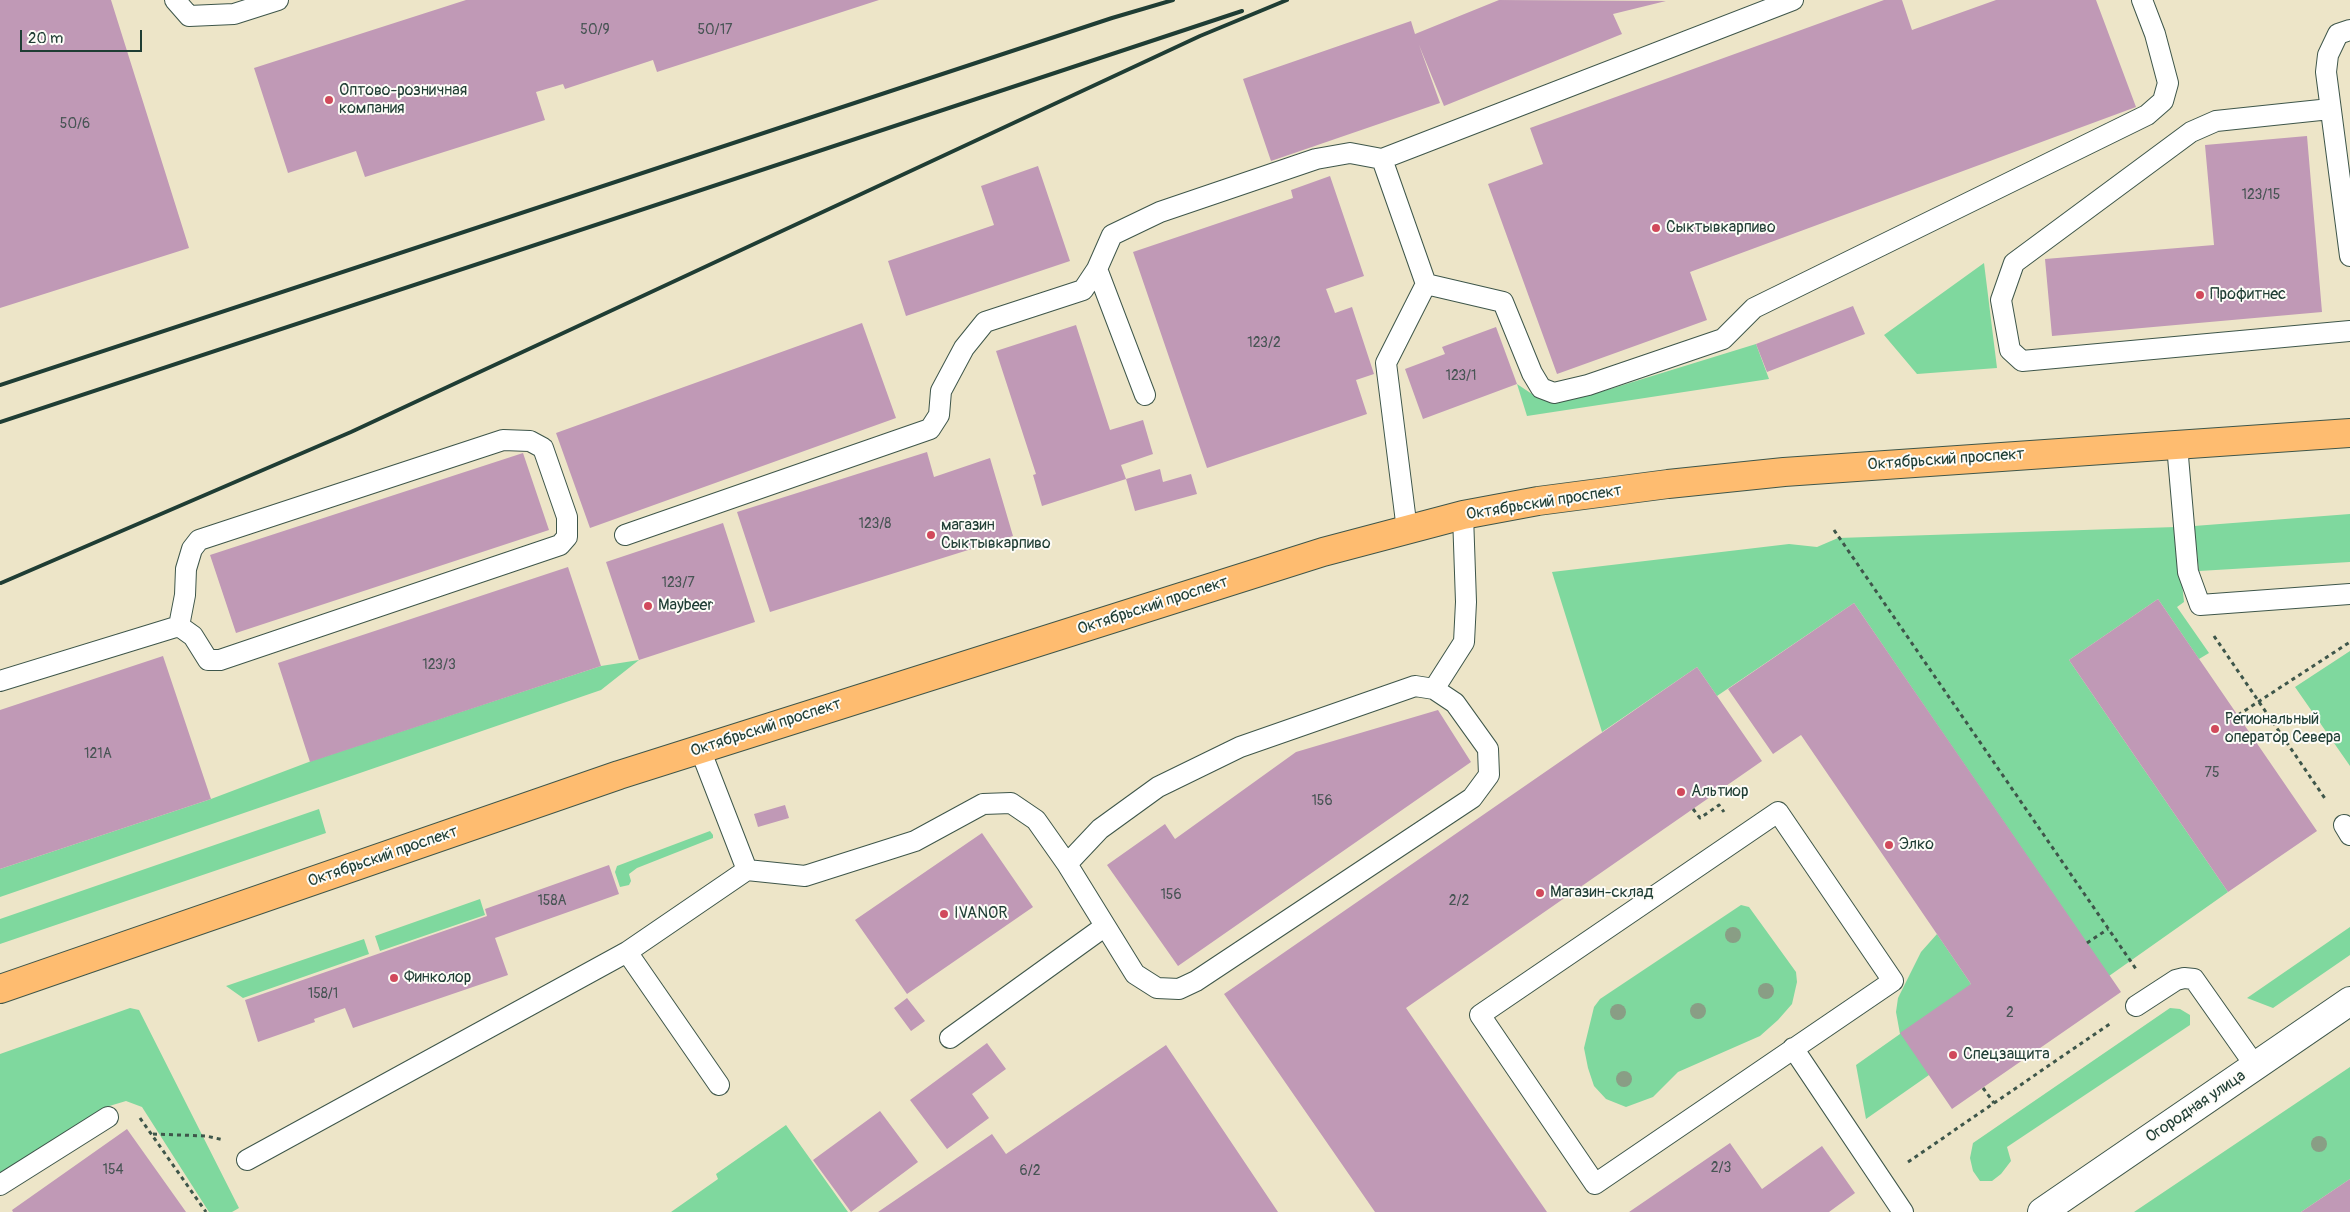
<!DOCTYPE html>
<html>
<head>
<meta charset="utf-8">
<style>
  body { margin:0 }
  #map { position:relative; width:2350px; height:1212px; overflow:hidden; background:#ede5c8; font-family:Pangolin,sans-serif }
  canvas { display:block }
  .scale { position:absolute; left:20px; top:30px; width:122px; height:22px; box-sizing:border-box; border:2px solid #1f3d34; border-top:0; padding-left:6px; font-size:15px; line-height:18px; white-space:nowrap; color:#1f3d34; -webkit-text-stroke:4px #fdfcf7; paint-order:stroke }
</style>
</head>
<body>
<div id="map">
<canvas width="2350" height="1212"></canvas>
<div class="scale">20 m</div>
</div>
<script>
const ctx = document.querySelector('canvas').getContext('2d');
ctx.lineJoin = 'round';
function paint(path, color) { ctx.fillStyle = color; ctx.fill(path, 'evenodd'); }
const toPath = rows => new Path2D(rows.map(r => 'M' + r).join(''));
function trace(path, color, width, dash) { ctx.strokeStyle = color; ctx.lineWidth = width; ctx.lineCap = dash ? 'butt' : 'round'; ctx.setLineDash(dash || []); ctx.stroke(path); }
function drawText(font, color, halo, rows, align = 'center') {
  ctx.font = font + ' Pangolin,sans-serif'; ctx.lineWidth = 4; ctx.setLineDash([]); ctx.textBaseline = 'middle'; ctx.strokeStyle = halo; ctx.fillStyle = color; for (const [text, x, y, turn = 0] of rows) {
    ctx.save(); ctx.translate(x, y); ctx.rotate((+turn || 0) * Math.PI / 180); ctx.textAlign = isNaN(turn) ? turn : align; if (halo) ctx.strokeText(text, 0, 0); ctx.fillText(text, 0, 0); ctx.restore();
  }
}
paint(toPath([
  [1984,263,1997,368,1917,374,1884,335],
  [1756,344,1769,379,1527,416,1517,384,1532,394,1551,398,1597,393],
  [2350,514,2350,562,2199,571,2194,526],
  [2176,527,2184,602,2177,607,2209,653,2199,659,2158,599,2069,660,2228,892,2109,976,1854,603,1717,696,1697,667,1602,732,1552,572,1789,544,1817,547,1838,538],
  [2350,651,2350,766,2295,687],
  [639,660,601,690,0,897,0,869,211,799,314,760,601,666],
  [319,809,326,833,0,944,0,919],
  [710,831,713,835,713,838,637,868,629,874,631,881,629,885,620,887,615,872,617,866],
  [480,899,485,915,380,951,375,936],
  [1741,905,1749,907,1796,972,1797,982,1792,1004,1778,1020,1760,1036,1678,1072,1653,1097,1626,1107,1606,1099,1594,1086,1588,1068,1584,1048,1594,1007,1600,999],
  [2350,927,2350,955,2273,1008,2247,998],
  [1937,934,1971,984,1929,1075,1866,1119,1856,1065,1900,1034,1896,1012,1898,998,1921,952],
  [364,939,369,954,243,998,226,986],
  [130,1008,139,1010,239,1208,232,1212,209,1212,142,1107,126,1101,106,1107,0,1173,0,1054],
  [2170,1008,2180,1009,2190,1015,2190,1025,2007,1147,2011,1161,2001,1174,1992,1181,1980,1181,1973,1171,1970,1158,1973,1143],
  [2350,1067,2350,1179,2301,1212,2134,1212],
  [786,1125,848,1212,671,1212,718,1179,716,1174]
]), '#7fd89e');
paint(toPath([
  [0,0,111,0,189,248,0,308],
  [466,0,879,0,657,72,653,60,565,89,563,84,536,92,545,120,365,177,356,151,288,173,254,68],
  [1499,0,1666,1,1613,14,1622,34,1444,106,1419,45,1440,103,1271,161,1243,79,1411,21,1415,34],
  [1884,0,1902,0,1912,30,1996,0,2096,0,2136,107,1690,272,1707,320,1557,374,1488,184,1543,164,1530,128],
  [2307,136,2322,312,2052,336,2045,259,2214,245,2205,145],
  [1038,166,1070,261,906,316,888,261,994,225,981,186],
  [1330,176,1364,276,1326,289,1335,313,1352,307,1374,374,1356,380,1367,414,1207,468,1133,252,1293,198,1291,190],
  [1853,306,1865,334,1767,372,1756,344],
  [862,323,896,418,590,528,556,433],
  [1076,325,1110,430,1143,420,1153,454,1121,465,1126,479,1042,506,1033,475,1036,474,996,351],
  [1496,327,1517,384,1423,419,1405,369,1445,354,1442,347],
  [927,452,934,477,990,458,1013,536,770,612,737,512],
  [523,453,549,530,236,633,210,555],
  [1160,469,1163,482,1191,474,1197,494,1135,511,1126,479],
  [723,523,755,622,639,660,606,562],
  [568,567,601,666,310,762,278,663],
  [2158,599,2317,831,2228,892,2069,660],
  [1854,603,2121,992,1952,1109,1900,1033,1971,984,1801,735,1773,754,1728,689],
  [163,656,211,799,0,869,0,710],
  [1697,667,1762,761,1406,1008,1547,1212,1375,1212,1224,994],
  [1438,710,1471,762,1178,966,1107,865,1165,824,1175,839,1296,752],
  [785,805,789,818,758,827,754,814],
  [982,833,1033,907,907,994,855,920],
  [609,865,619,894,495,938,508,975,353,1028,345,1008,314,1019,315,1022,258,1042,245,1000,487,916,485,909],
  [907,998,925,1021,911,1031,894,1008],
  [987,1043,1006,1069,972,1094,989,1118,947,1149,910,1100],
  [1166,1045,1278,1212,878,1212,992,1134,1006,1154],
  [880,1111,918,1162,851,1212,813,1160],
  [127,1129,186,1212,13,1212,12,1210],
  [1730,1143,1762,1189,1822,1146,1855,1193,1829,1212,1629,1212],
  [2350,1179,2350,1212,2301,1212]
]), '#c099b6');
const lane = toPath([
  [175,0,189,16,234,14,278,0],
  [2350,30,2338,34,2328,55,2326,72,2350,256],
  [2330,109,2216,121,2191,132,2014,263,2001,300,2010,350,2022,361,2350,331],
  [1097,269,1145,395],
  [1426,284,1503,302,1532,373,1541,388,1554,393,1588,385,1723,339,1754,308,2147,115,2163,101,2168,83,2155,34,2142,0],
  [2177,445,2188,572,2200,605,2350,594],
  [1407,530,1386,363,1426,284,1382,159,1793,0],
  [625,535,930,429,939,415,941,391,964,348,985,322,1083,290,1097,269,1112,235,1160,212,1316,159,1350,153,1382,159],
  [0,681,179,626,193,636,208,660,220,660,560,545,567,537,567,517,543,448,530,441,503,440,199,540,192,549,186,569,185,595,179,626],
  [1434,689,1464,642,1466,602,1463,515],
  [700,749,747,870],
  [1778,812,1893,981,1595,1184,1480,1015,1778,812],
  [2344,825,2350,835],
  [627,952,719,1085],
  [2136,1006,2176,980,2184,978,2194,979,2256,1067],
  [950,1038,1104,927],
  [1793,1048,1903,1212],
  [247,1160,627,952,747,870,805,876,915,841,983,804,1011,803,1036,820,1067,864,1135,974,1157,988,1179,989,1196,981,1472,798,1489,775,1488,749,1455,703,1434,689,1415,686,1240,747,1158,787,1100,829,1067,864],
  [0,1185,108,1117]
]);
const street = toPath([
  [2042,1212,2350,1001]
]);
const primary = toPath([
  [0,989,619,775,1323,552,1463,515,1538,501,1668,484,1784,472,2350,433]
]);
trace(lane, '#3e564a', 22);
trace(street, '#3e564a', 30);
trace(primary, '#3e564a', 30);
trace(toPath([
  [1834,530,2136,969],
  [2214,636,2326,800],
  [2238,715,2350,642],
  [1693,809,1700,818,1719,805,1724,812],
  [2087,943,2108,929],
  [1983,1088,1994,1103],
  [140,1118,206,1212],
  [153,1134,206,1136,224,1140],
  [1908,1162,2111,1023]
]), '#3e564a', 3, [4, 4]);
trace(lane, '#fff', 20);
trace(street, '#fff', 28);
trace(primary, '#febc70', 28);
trace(toPath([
  [0,385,1112,18,1173,0],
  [0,422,1242,11],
  [1,583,351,432,1200,36,1287,0]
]), '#1f3d34', 4);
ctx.fillStyle = '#899e85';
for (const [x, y] of [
  [1733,935],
  [1766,991],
  [1698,1011],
  [1618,1012],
  [1624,1079],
  [2319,1144]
]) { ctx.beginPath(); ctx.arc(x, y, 8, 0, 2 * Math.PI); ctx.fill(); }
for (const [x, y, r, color] of [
  [329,100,5,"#d1495b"],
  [1656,228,5,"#d1495b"],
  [2200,295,5,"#d1495b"],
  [931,535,5,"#d1495b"],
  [648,606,5,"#d1495b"],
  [2215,729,5,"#d1495b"],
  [1681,792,5,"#d1495b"],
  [1889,845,5,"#d1495b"],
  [1540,893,5,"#d1495b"],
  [944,914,5,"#d1495b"],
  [394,978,5,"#d1495b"],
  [1953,1055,5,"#d1495b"]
]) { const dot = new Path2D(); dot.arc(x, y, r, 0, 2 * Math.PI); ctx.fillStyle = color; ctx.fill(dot); trace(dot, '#fdfcf7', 2); }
drawText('14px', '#475454', null, [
  ["50/9",595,30],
  ["50/17",715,30],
  ["50/6",75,124],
  ["123/15",2261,195],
  ["123/2",1264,343],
  ["123/1",1461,376],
  ["123/8",875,524],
  ["123/7",678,583],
  ["123/3",439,665],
  ["121А",98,754],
  ["75",2212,773],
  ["156",1322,801],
  ["156",1171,895],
  ["158А",552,901],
  ["2/2",1459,901],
  ["158/1",323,994],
  ["2",2010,1013],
  ["2/3",1721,1168],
  ["154",113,1170],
  ["6/2",1030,1171]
]);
drawText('16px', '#1f3d34', '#fdfcf7', [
  ["Оптово-розничная",339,91],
  ["компания",339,109],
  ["Сыктывкарпиво",1666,228],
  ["Профитнес",2210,295],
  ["магазин",941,526],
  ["Сыктывкарпиво",941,544],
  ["Maybeer",658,606],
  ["Региональный",2225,720],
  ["оператор Севера",2225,738],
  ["Альтиор",1691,792],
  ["Элко",1899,845],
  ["Магазин-склад",1550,893],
  ["IVANOR",954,914],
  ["Финколор",404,978],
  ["Спецзащита",1963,1055]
], 'left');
drawText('16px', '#1f3d34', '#fdfcf7', [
  ["Октябрьский проспект",1946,460,-4],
  ["Октябрьский проспект",1544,503,-9],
  ["Октябрьский проспект",1153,606,-18],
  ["Октябрьский проспект",766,728,-18],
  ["Октябрьский проспект",383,857,-19],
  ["Огородная улица",2196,1107,-34]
]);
</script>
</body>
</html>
